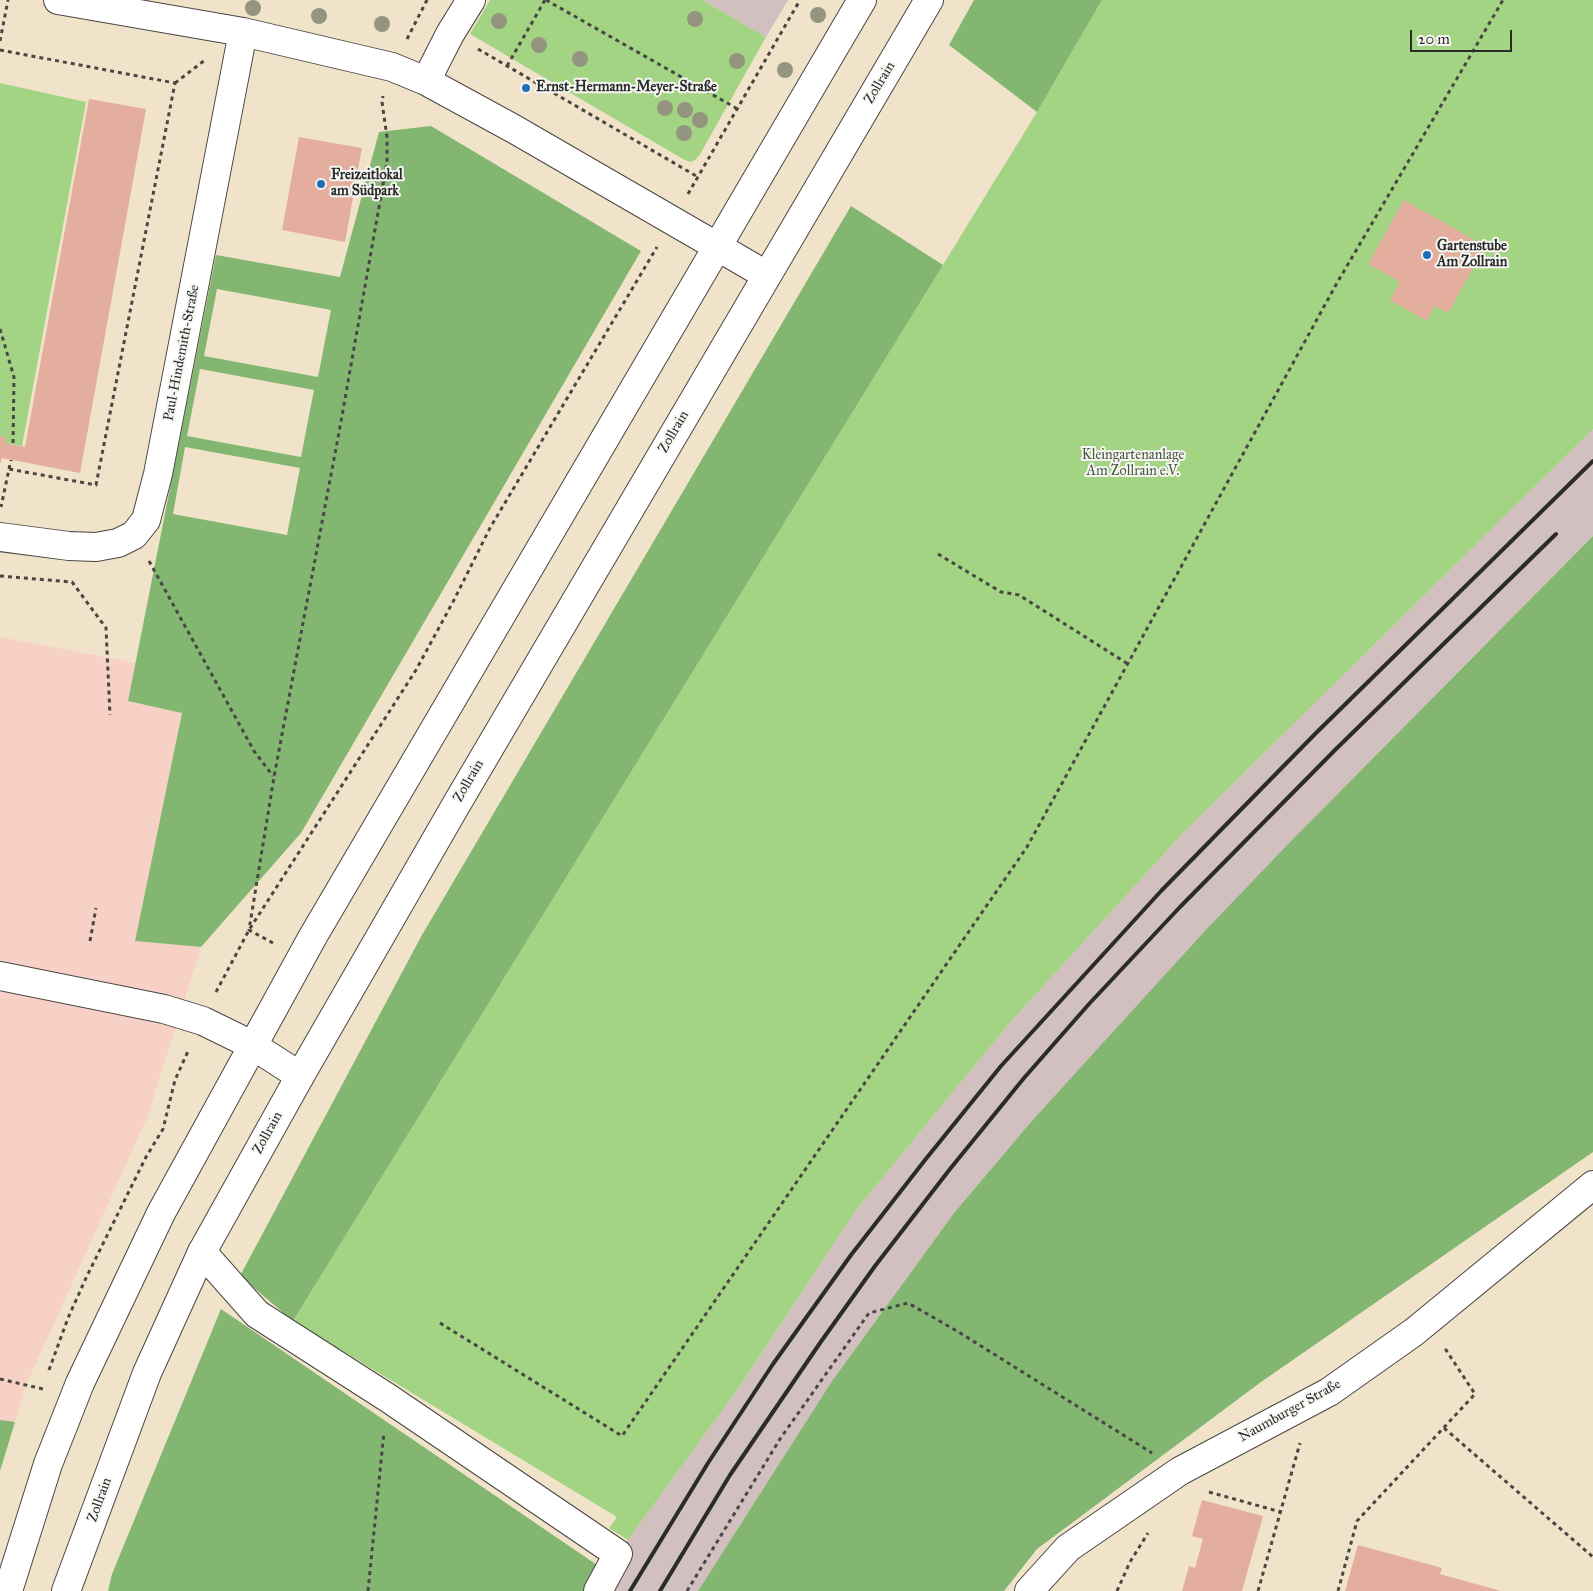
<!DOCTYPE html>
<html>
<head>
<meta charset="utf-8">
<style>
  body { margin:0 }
  #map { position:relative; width:1593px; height:1591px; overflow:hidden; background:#f0e3c9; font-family:"IM FELL Great Primer",serif }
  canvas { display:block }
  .scale { position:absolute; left:1410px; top:30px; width:102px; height:22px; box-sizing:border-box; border:2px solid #2b2b2b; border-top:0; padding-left:6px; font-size:15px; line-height:18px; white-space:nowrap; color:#2b2b2b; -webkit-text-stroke:4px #f6f6f2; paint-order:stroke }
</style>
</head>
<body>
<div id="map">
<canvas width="1593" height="1591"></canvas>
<div class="scale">20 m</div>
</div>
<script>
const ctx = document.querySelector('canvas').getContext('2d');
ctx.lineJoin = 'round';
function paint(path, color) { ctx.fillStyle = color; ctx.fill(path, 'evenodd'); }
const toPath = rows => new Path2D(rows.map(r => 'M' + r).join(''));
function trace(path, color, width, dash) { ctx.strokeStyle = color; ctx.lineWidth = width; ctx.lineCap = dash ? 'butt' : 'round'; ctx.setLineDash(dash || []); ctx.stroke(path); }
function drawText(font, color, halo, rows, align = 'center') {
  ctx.font = font + ' "IM FELL Great Primer",serif'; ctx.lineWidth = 4; ctx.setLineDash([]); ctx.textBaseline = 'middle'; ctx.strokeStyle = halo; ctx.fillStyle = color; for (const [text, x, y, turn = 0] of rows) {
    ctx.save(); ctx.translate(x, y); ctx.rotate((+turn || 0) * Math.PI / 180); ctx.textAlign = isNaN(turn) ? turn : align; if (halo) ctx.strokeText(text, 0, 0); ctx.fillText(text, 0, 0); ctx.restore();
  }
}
paint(toPath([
  [0,637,136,663,129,701,182,712,135,941,201,947,147,1118,26,1385,15,1422,0,1420]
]), '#f7d1c6');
paint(toPath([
  [702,0,788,0,766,37],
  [1593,429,1593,536,1292,840,1030,1123,954,1213,832,1381,698,1591,586,1591,628,1540,740,1386,856,1210,1008,1025,1182,834]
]), '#d2bfbf');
paint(toPath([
  [490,0,702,0,766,37,699,156,695,160,690,162,683,159,470,34],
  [1102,0,1593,0,1593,429,1182,834,1008,1025,856,1210,740,1386,628,1540,609,1528,617,1517,293,1321,1037,112],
  [0,83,86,102,22,446,0,442]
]), '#a3d483');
paint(toPath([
  [974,0,1102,0,1037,112,949,45],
  [431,126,641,251,301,833,201,947,135,941,182,713,128,701,216,255,340,277,379,132],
  [217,289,331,310,318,377,204,356],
  [200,369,314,390,301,457,187,436],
  [185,447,300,468,287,535,173,514],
  [851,206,943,265,293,1321,240,1276,422,935],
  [1593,536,1593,1152,1261,1382,1037,1549,1004,1591,698,1591,832,1381,954,1213,1030,1123,1204,932,1292,840],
  [221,1309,600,1567,587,1591,108,1591,112,1574],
  [0,1420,15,1422,0,1471]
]), '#82b671');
paint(toPath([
  [89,99,146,109,80,473,2,458,0,464,0,436,6,437,5,443,25,447],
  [299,137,362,148,345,242,282,230],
  [1404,200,1485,246,1448,313,1435,306,1427,321,1390,300,1400,282,1368,264],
  [1202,1500,1263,1516,1242,1591,1182,1591,1189,1566,1195,1568,1203,1539,1192,1536],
  [1358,1545,1442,1568,1440,1574,1501,1591,1345,1591]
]), '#e3ae9d');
const minor = toPath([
  [58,0,243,32,392,67,426,81,514,129,718,247],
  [426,81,450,34,471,0],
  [0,537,69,546,96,547,118,543,134,535,146,520,158,474,243,32],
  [0,976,164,1009,203,1021,252,1045,300,1076],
  [202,1252,257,1314,388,1398,618,1554,598,1591],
  [1029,1591,1068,1548,1180,1471,1329,1392,1414,1332,1593,1185]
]);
const major = toPath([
  [718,247,766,275],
  [8,1591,48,1464,80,1383,161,1213,312,938,862,0],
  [66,1591,147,1373,202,1252,300,1076,456,805,929,0]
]);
trace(minor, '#494743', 30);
trace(major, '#494743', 30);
trace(toPath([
  [546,0,736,108],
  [407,39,427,0],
  [0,41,8,0],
  [478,49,698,177],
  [0,50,175,83,96,485,9,469,1,507],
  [507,66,545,0],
  [175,83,205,60],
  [688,194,800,0],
  [0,329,14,377,13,445],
  [9,469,11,460],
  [938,554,1001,592,1019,595,1128,664],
  [149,561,254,751,273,776],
  [0,576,72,582,106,628,110,715],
  [90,941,96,908],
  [273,943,249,930,274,777,340,427,387,162,387,137,382,102,383,96],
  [216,992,249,930,416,670,454,600,490,528,657,247],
  [440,1323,622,1436,1027,847,1337,283,1503,0],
  [49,1370,68,1318,86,1278,146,1157,163,1129,175,1080,189,1049],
  [0,1379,43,1389],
  [1444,1428,1593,1557],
  [1209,1492,1281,1512],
  [368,1591,384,1432],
  [687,1591,780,1439,869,1313,908,1303,957,1331,1152,1453],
  [1117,1591,1130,1562,1148,1533],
  [1258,1591,1300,1443],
  [1338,1591,1357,1521,1475,1394,1444,1347]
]), '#494743', 3, [4, 4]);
trace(minor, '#fff', 28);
trace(major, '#fff', 28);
trace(toPath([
  [630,1591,708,1463,773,1364,851,1255,925,1160,1001,1066,1162,890,1316,733,1593,461],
  [660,1591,730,1475,820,1343,875,1266,950,1169,1024,1078,1089,1004,1180,907,1336,749,1556,534]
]), '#2b2b2b', 4);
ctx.fillStyle = '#94957e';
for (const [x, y] of [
  [253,8],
  [818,15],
  [319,16],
  [695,19],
  [499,21],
  [382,24],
  [539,45],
  [580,59],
  [737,61],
  [785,70],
  [665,108],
  [685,110],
  [700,120],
  [684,133]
]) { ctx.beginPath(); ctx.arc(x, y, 8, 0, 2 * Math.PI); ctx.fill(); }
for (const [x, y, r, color] of [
  [526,88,5,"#1f6fb2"],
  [321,184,5,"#1f6fb2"],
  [1427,255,5,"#1f6fb2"]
]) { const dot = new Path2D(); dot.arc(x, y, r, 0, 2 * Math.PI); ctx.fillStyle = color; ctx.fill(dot); trace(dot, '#f6f6f2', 2); }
drawText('14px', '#2b2b2b', '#f6f6f2', [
  ["Zollrain",880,83,-59],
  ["Paul-Hindemith-Straße",182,353,-79],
  ["Zollrain",674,432,-60],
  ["Zollrain",469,781,-60],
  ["Zollrain",268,1133,-61],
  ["Naumburger Straße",1290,1411,-29],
  ["Zollrain",100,1500,-70]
]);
drawText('bold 14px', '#2b2b2b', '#f6f6f2', [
  ["Ernst-Hermann-Meyer-Straße",536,88],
  ["Freizeitlokal",331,176],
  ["am Südpark",331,192],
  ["Gartenstube",1437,247],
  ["Am Zollrain",1437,263]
], 'left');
drawText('14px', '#495541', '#f6f6f2', [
  ["Kleingartenanlage",1133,456],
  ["Am Zollrain e.V.",1133,472]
]);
</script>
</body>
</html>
